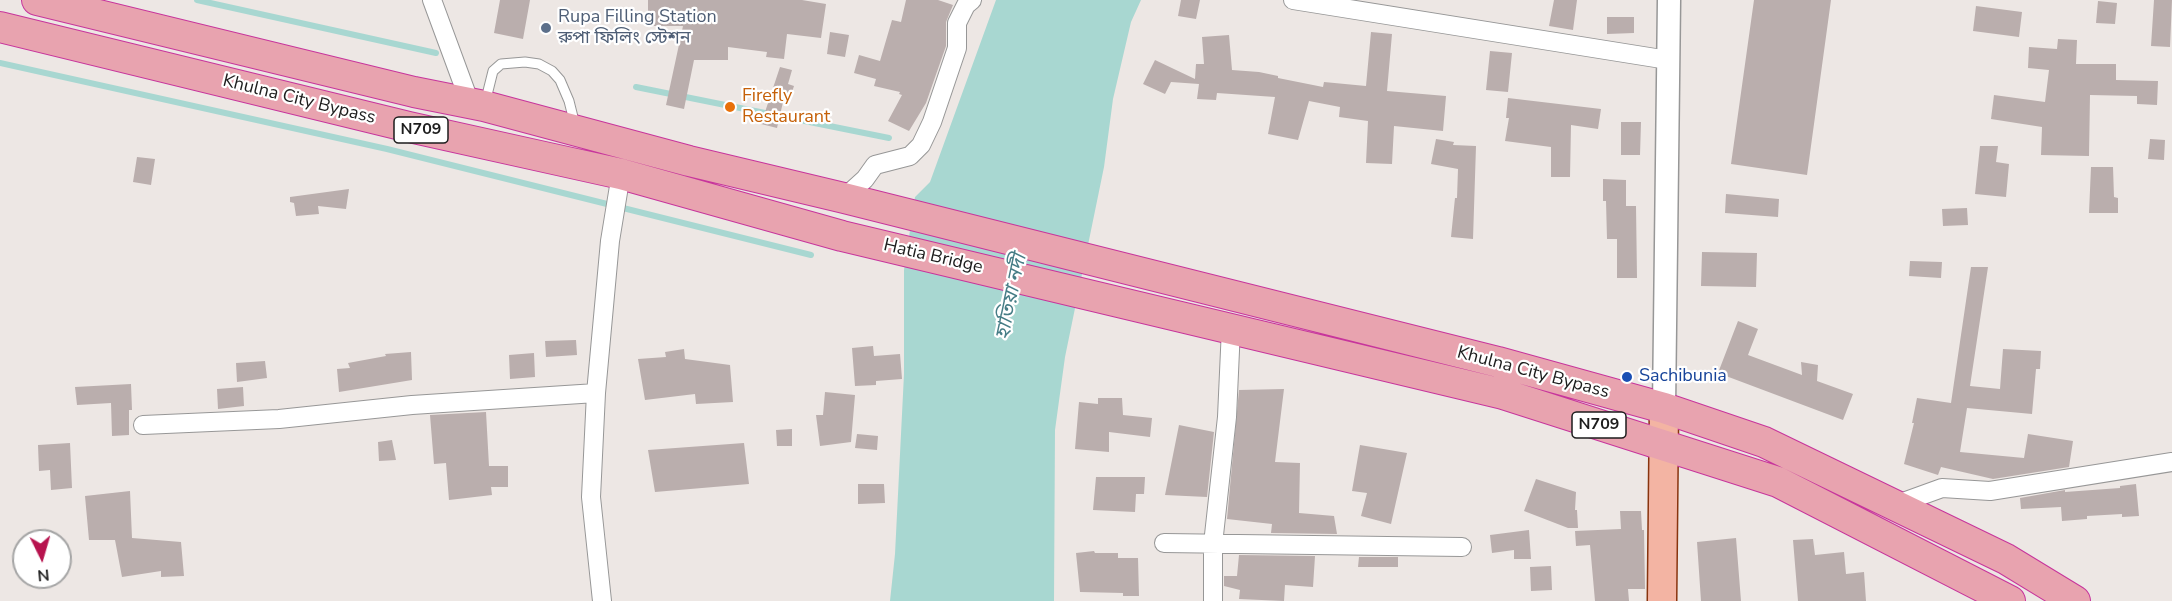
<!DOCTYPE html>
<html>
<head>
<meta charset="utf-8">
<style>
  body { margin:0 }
  #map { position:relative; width:2172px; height:601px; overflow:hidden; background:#ede7e4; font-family:"Nunito Sans",sans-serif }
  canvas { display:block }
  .north { position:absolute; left:12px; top:529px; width:60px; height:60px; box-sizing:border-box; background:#fff; border:2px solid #a5a5a5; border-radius:50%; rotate:175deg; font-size:16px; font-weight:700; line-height:24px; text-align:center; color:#1d1d1d }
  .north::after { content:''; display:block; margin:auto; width:21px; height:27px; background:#b7134e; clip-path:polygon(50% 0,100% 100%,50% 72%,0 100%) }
</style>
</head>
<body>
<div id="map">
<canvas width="2172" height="601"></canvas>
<div class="north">N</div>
</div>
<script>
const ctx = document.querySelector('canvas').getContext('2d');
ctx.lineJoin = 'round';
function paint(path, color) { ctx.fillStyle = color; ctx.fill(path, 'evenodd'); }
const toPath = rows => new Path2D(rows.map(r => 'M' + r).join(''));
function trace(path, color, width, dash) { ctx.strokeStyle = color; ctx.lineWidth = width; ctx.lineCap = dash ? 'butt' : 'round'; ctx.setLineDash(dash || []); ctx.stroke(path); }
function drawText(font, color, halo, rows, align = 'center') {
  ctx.font = font + ' "Nunito Sans","Noto Sans Bengali",sans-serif'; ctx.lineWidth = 4.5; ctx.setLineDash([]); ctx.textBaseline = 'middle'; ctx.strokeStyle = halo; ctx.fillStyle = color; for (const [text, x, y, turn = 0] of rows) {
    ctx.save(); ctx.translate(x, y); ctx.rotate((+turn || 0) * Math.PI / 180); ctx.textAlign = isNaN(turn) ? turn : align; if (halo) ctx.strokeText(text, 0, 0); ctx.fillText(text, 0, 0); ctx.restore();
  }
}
paint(toPath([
  [996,0,1141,0,1131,22,1113,99,1104,167,1065,357,1055,430,1054,601,890,601,895,554,904,374,904,270,915,197,930,182]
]), '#a8d7d1');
trace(toPath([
  [197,0,436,53],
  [0,63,387,149,811,255],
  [636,87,889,138]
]), '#a8d7d1', 6);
paint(toPath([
  [500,0,530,0,523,39,494,33],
  [648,0,802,0,826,4,821,38,787,34,784,59,766,57,767,52,728,47,728,60,694,60,684,109,666,105,683,26,648,26],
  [906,0,938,0,953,5,946,22,946,46,926,103,909,131,888,121,902,95,899,94,900,92,874,86,876,79,854,73,859,55,880,61,892,20,901,22],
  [1181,0,1200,0,1196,19,1178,16],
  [1554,0,1577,0,1573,30,1549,26],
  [1754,0,1831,0,1807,175,1731,164],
  [2154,0,2172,0,2170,47,2151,46],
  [2098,1,2117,3,2115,24,2096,23],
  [1976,6,2022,12,2019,37,1973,31],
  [1607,17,1634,17,1634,33,1607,34],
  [830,32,849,35,845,57,827,54],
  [1371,32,1392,34,1387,91,1446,96,1443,131,1394,126,1392,164,1366,163,1368,121,1339,117,1340,107,1309,101,1298,140,1268,134,1275,97,1217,93,1216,100,1197,99,1199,84,1171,82,1165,94,1143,84,1155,60,1195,79,1196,64,1204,64,1202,37,1229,35,1232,70,1259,72,1278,76,1278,78,1323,87,1324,82,1366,86],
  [2058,39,2077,40,2076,64,2116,64,2116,80,2158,81,2157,105,2137,104,2137,96,2090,95,2089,156,2041,155,2042,127,1991,119,1994,95,2045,102,2049,70,2028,68,2029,47,2057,49],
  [1490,51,1512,53,1508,92,1486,90],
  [780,67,792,70,788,84,794,86,788,104,783,102,777,128,761,124],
  [1508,98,1601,109,1598,129,1571,125,1570,177,1551,177,1551,147,1505,141,1509,118,1506,118],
  [1621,122,1641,122,1640,155,1621,155],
  [1436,139,1454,142,1453,145,1476,146,1473,239,1451,237,1455,198,1457,198,1458,169,1431,164],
  [2150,139,2165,140,2164,160,2148,159],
  [1980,146,1998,146,1996,162,2009,164,2006,197,1975,194],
  [137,157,155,159,151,185,133,182],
  [2091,167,2113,167,2114,197,2118,198,2118,213,2089,213],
  [1603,179,1626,180,1626,206,1636,206,1637,278,1617,278,1617,239,1607,239,1606,201,1603,201],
  [349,189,346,209,318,206,319,214,296,216,294,203,290,202,290,197],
  [1726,194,1779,199,1778,217,1725,213],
  [1967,208,1968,225,1943,226,1942,209],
  [1702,252,1757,253,1756,287,1701,286],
  [1910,261,1942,262,1941,278,1909,276],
  [1971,267,1988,267,1970,386,2000,389,2003,349,2041,351,2040,369,2036,369,2032,414,1967,408,1960,452,2024,458,2028,434,2073,441,2069,467,1993,479,1941,467,1938,475,1904,464,1914,423,1912,423,1917,398,1951,403],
  [1738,321,1758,329,1748,355,1802,375,1801,362,1818,365,1817,381,1853,394,1843,420,1718,373],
  [576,340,577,355,546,357,545,341],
  [873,346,874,356,900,354,902,379,876,381,876,385,855,386,852,348],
  [684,349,685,359,730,365,733,402,696,404,695,394,645,400,638,359,666,357,665,352],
  [411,352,412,380,339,392,337,369,350,368,348,363,386,356,385,354],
  [534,353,535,377,510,379,509,355],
  [265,361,267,378,237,382,236,363],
  [131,384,132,410,129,410,129,435,112,436,111,403,77,405,75,387],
  [243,387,244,406,218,409,217,389],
  [1284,389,1275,462,1300,463,1299,513,1334,516,1337,534,1271,533,1272,524,1227,519,1239,390],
  [825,392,855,395,851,442,820,446,816,415,823,415],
  [1098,398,1122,398,1123,415,1152,418,1150,437,1109,432,1109,452,1075,449,1079,402,1098,404],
  [486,412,489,466,508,466,508,487,491,487,492,495,449,500,446,463,434,464,430,415],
  [1179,425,1214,432,1207,497,1165,495],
  [792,429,792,446,777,446,776,430],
  [857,434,878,436,877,450,855,448],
  [392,440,396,460,379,461,378,442],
  [70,443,72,488,51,490,50,470,39,471,38,445],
  [744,443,749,484,655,492,648,450],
  [1360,445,1407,453,1391,524,1361,516,1367,493,1352,491],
  [1096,477,1145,477,1144,494,1136,494,1135,512,1093,510],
  [1536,479,1576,492,1575,510,1577,510,1578,528,1568,528,1524,511],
  [858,484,884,484,885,503,858,504],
  [2136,484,2139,516,2122,517,2122,514,2087,516,2087,519,2062,521,2061,507,2021,509,2020,498,2065,490,2065,492,2120,488,2120,486],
  [130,491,132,538,181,542,184,576,161,577,161,571,122,577,115,540,89,540,85,496],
  [1620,511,1641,511,1642,530,1644,530,1645,589,1628,589,1629,601,1595,601,1590,545,1576,546,1575,531,1621,529],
  [1529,530,1531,559,1514,559,1514,550,1492,553,1490,535],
  [1736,538,1741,601,1701,601,1697,542],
  [1813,539,1815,555,1844,552,1846,574,1864,572,1866,601,1798,601,1793,540],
  [1094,551,1095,553,1118,553,1118,558,1138,558,1139,596,1123,596,1123,593,1080,592,1076,553],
  [1239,555,1315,556,1313,587,1285,585,1284,601,1239,599,1240,590,1224,586,1224,576,1237,576],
  [1359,557,1398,557,1398,567,1358,567],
  [1551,566,1552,590,1531,591,1530,567]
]), '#baaead');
const service = toPath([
  [485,103,493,71,501,64,525,62,539,64,552,71,560,80,569,101,575,125]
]);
const minor = toPath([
  [432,0,470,103],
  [1293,0,1668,60],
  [844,198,865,179,875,165,910,156,921,145,932,122,957,48,957,23,966,5,972,0],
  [143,425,279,419,412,405,596,393],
  [1895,505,1942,488,1990,491,2172,462],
  [1164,543,1462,547],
  [602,601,591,497,596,393,610,241,621,174],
  [1213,601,1213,544,1227,417,1231,328]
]);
const tertiary = toPath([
  [1664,408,1669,0]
]);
const primary = toPath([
  [1662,601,1664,408]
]);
const trunk = toPath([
  [37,0,414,92,484,106,689,161,844,198,1498,362,1664,408,1764,442,2006,559,2075,601],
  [0,27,409,127,621,174,842,236,1503,394,1778,482,2010,601]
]);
trace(service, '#979797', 11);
trace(minor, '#979797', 20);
trace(tertiary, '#979797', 25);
trace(primary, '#88340e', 31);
trace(trunk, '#c7359c', 32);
trace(service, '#fff', 9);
trace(minor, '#fff', 18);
trace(tertiary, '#fff', 22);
trace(primary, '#f3b4a3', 28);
trace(trunk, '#e8a3af', 30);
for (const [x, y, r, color] of [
  [546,28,6,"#5c6f8a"],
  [730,107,6,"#e8710a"],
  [1627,377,6,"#1a4fb4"]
]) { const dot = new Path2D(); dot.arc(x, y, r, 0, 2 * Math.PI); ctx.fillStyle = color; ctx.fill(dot); trace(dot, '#fff', 2); }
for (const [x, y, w] of [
  [421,130,54],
  [1599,425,54]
]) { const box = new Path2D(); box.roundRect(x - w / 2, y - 13, w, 26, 4.5); ctx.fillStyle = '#fff'; ctx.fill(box); trace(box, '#1d1d1d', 1.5); }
drawText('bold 16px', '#1d1d1d', null, [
  ["N709",421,130],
  ["N709",1599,425]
]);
drawText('18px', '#4e5e75', '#fff', [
  ["Rupa Filling Station",558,18],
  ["রুপা ফিলিং স্টেশন",558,39]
], 'left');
drawText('18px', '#c56008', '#fff', [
  ["Firefly",742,97],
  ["Restaurant",742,118]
], 'left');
drawText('18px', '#1d1d1d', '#fff', [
  ["Khulna City Bypass",299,100,14],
  ["Hatia Bridge",933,257,13],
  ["Khulna City Bypass",1533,373,15]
]);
drawText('18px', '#164399', '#fff', [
  ["Sachibunia",1639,377]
], 'left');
drawText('italic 20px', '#467d86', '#fff', [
  ["হাতিয়া নদী",1012,297,-78]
]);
</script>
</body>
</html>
